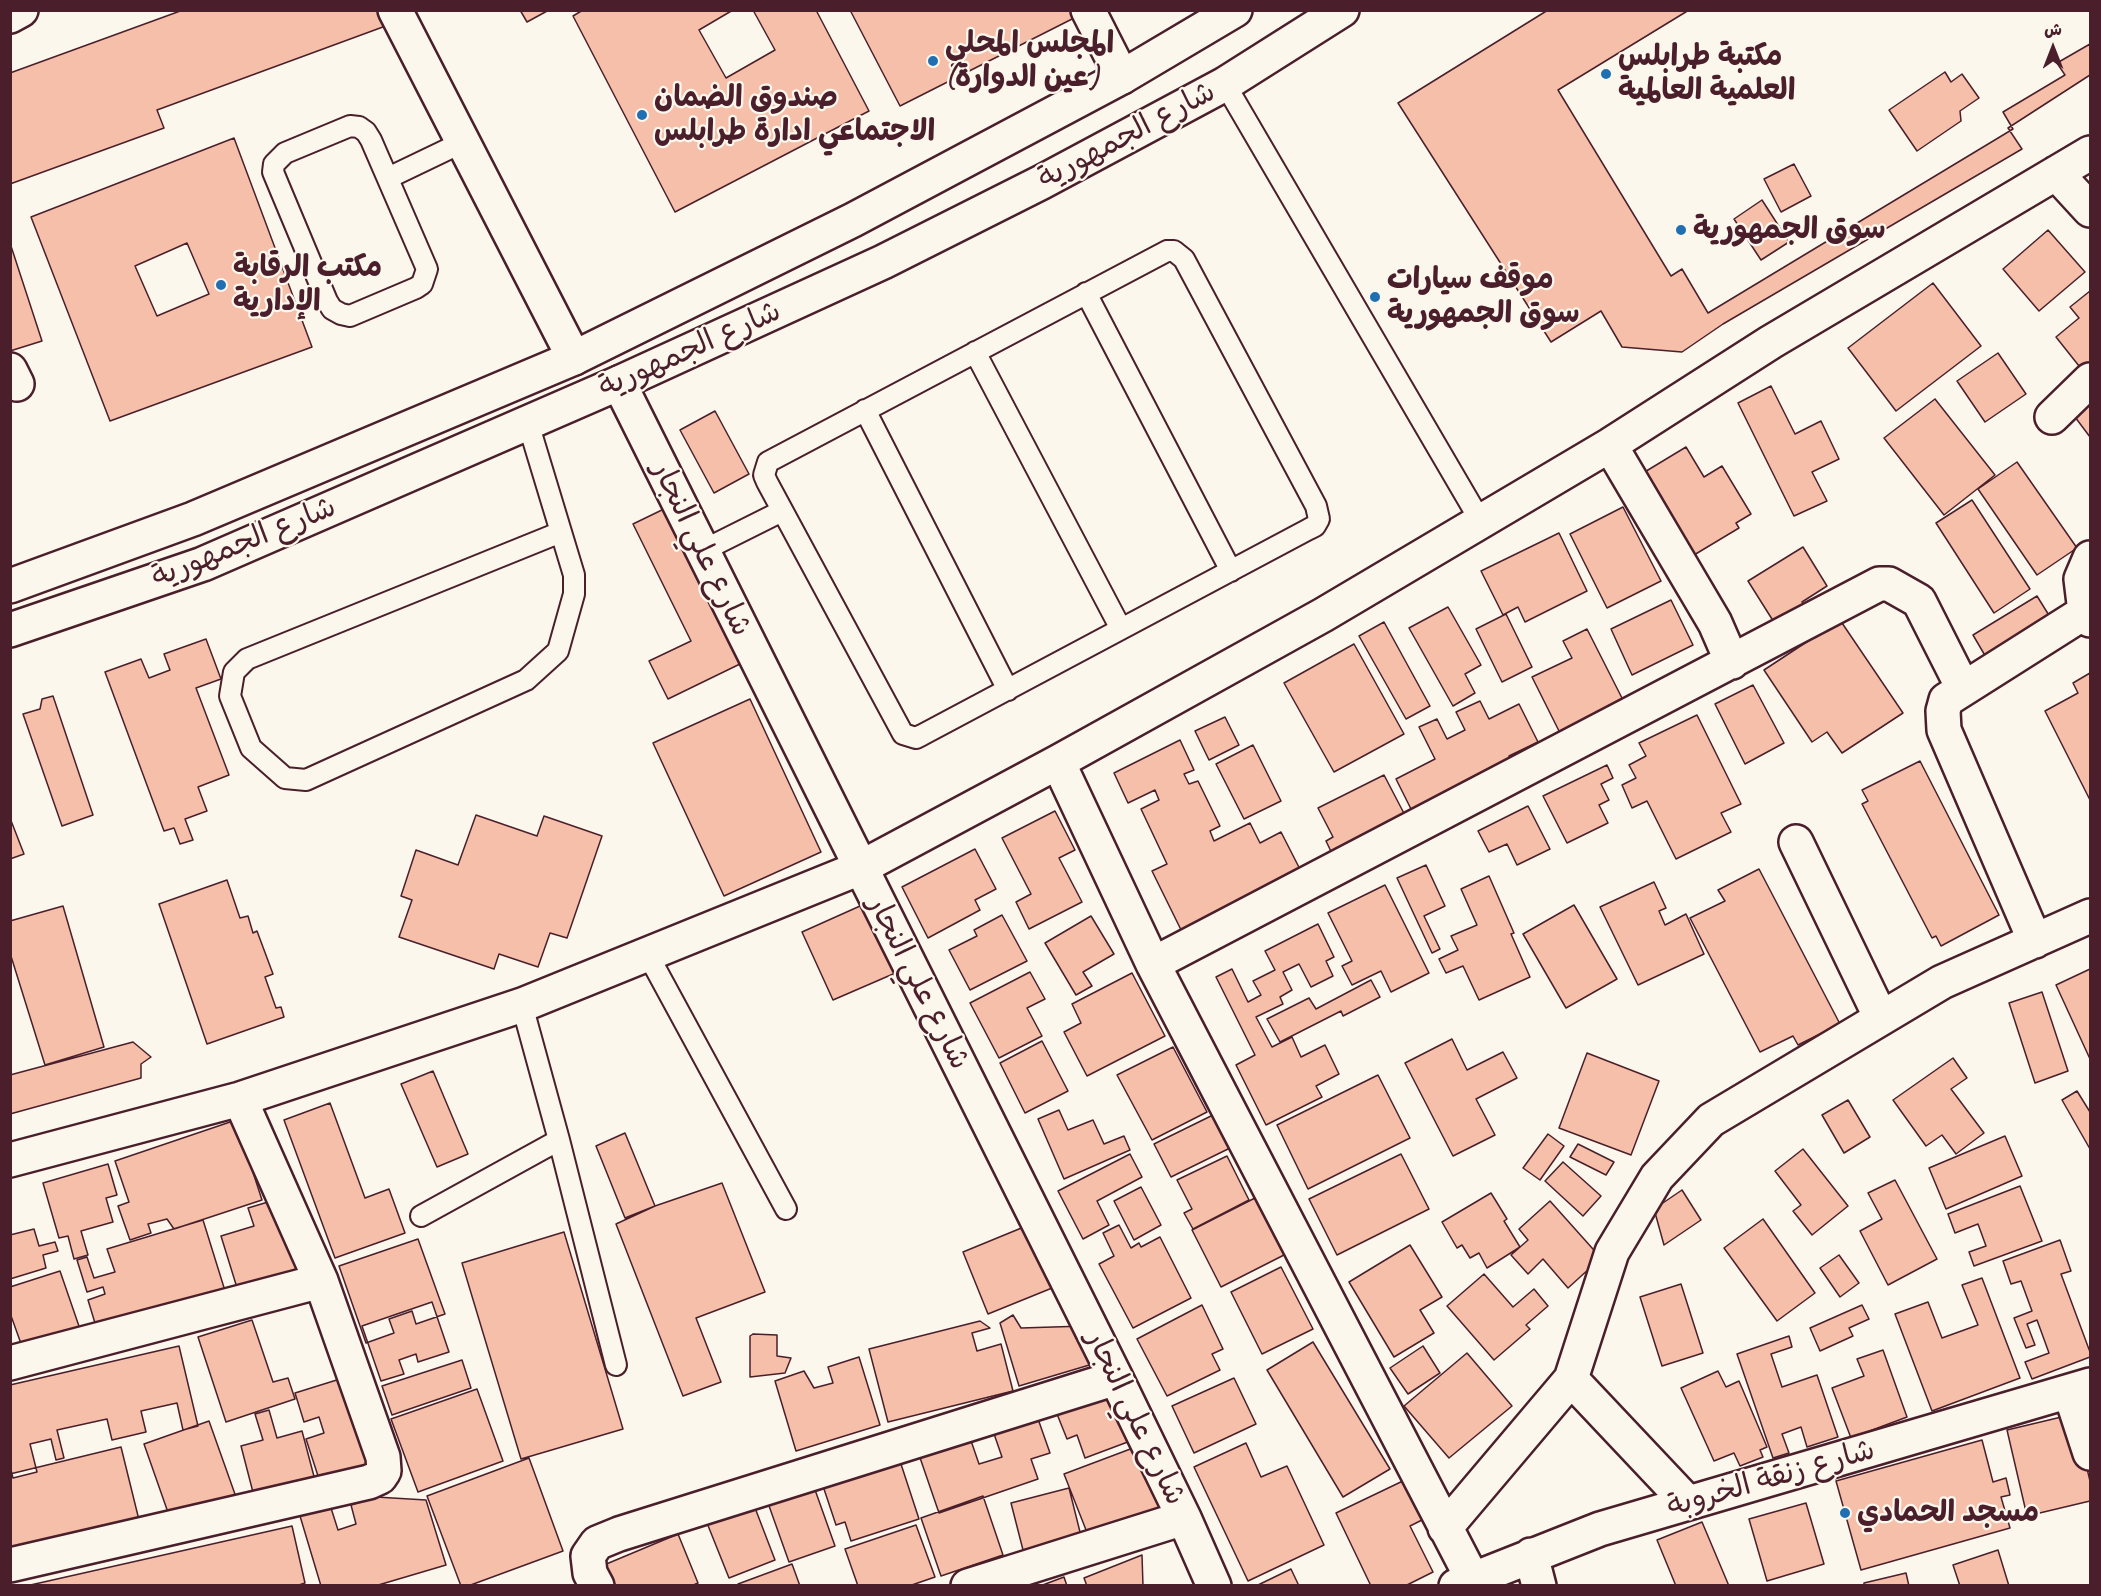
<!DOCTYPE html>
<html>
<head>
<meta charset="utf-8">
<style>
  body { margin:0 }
  #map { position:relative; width:2101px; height:1596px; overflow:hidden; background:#fbf7ec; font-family:Caveat,"Playpen Sans Arabic",sans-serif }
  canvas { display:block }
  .frame { position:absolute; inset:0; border:12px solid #4a1f2b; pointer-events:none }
  .north { position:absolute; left:2023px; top:18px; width:60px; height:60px; -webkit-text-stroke:4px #fbf7ec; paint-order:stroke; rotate:0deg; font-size:16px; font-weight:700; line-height:24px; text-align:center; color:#4a1f2b }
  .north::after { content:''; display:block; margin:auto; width:21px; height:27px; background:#4a1f2b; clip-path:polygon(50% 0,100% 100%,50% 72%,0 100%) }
</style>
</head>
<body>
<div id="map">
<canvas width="2101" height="1596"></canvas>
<div class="frame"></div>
<div class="north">ش</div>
</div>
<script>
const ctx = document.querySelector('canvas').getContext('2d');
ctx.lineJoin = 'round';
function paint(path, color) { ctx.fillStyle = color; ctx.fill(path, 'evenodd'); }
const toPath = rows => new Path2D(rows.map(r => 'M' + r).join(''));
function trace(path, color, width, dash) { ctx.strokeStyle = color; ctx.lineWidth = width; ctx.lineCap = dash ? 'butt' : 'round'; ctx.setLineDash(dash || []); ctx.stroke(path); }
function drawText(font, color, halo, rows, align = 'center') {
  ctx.font = font + ' Caveat,"Playpen Sans Arabic",sans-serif'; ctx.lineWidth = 4.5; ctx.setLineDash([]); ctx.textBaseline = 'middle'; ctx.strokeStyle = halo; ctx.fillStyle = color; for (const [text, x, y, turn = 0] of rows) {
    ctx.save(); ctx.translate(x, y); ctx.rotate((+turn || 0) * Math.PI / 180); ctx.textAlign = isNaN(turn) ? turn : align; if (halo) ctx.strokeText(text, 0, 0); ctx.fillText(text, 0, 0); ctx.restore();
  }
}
const building = toPath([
  [183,10,382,10,391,24,157,110,164,128,10,184,10,73,183,10],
  [520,10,549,10,527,22,520,10],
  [583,10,733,10,699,30,726,78,775,50,753,10,816,10,869,111,675,212,573,16,583,10],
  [850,10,1075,10,1078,16,900,106,850,10],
  [1548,10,2090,10,2090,75,2008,128,2022,149,1723,324,1682,352,1622,347,1601,311,1551,342,1398,103,1548,10],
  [1689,10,2090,10,2090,44,2057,63,2065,75,2003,112,2013,129,1708,313,1682,269,1671,276,1558,90,1689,10],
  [1945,72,1951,82,1962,74,1979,98,1960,111,1961,121,1917,151,1889,110,1945,72],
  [234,138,312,347,110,421,31,217,234,138],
  [187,243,209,294,157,316,135,266,187,243],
  [1794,164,1811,196,1781,212,1764,179,1794,164],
  [1762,200,1789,242,1761,260,1734,219,1762,200],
  [2048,230,2085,272,2039,311,2003,269,2048,230],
  [10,243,42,341,10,351,10,243],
  [1933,283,1981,346,1896,411,1848,348,1933,283],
  [2090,291,2090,364,2083,371,2056,337,2079,318,2070,307,2090,291],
  [1998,353,2026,394,1985,422,1957,381,1998,353],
  [1771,386,1795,434,1821,421,1839,459,1812,472,1827,501,1794,516,1738,403,1771,386],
  [1935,399,1995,475,1944,515,1884,438,1935,399],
  [2090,399,2090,437,2072,413,2090,399],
  [715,411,749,474,714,493,680,430,715,411],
  [1686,447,1704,477,1722,466,1751,514,1736,523,1739,528,1694,555,1643,473,1686,447],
  [2017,462,2077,548,2037,575,1978,489,2017,462],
  [1972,500,2030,589,1994,613,1936,523,1972,500],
  [1623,507,1661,581,1607,608,1570,534,1623,507],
  [666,508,742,663,668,699,649,661,691,641,633,524,666,508],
  [1559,533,1587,591,1525,622,1518,607,1503,615,1481,571,1559,533],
  [1803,547,1827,586,1802,602,1806,609,1777,627,1748,581,1803,547],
  [2037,596,2055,625,1990,664,1973,635,2037,596],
  [1671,600,1693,645,1632,675,1611,629,1671,600],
  [1448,607,1481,665,1465,674,1475,693,1453,706,1409,628,1448,607],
  [1506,614,1532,667,1502,682,1476,629,1506,614],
  [1840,620,1903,713,1842,753,1827,732,1812,742,1764,670,1840,620],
  [1384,622,1430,706,1406,719,1359,636,1384,622],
  [1587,629,1624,702,1560,733,1532,677,1572,658,1563,641,1587,629],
  [206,639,221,679,196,688,229,775,198,787,207,811,185,819,193,840,180,844,174,828,164,831,105,672,141,659,149,678,170,670,164,654,206,639],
  [1354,644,1404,734,1334,772,1284,683,1354,644],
  [2090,673,2090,800,2045,711,2078,693,2073,683,2090,673],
  [1753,685,1784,743,1745,764,1715,704,1753,685],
  [53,696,93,815,62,826,23,714,40,709,42,699,53,696],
  [750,699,821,852,724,896,653,743,750,699],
  [1480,701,1489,719,1519,704,1538,742,1509,756,1515,770,1416,819,1396,779,1435,759,1419,727,1437,719,1447,739,1465,730,1456,712,1480,701],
  [1697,715,1741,804,1721,813,1731,832,1676,859,1647,801,1632,808,1622,785,1636,778,1629,765,1646,756,1639,743,1697,715],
  [1225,717,1239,745,1209,760,1195,731,1225,717],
  [1180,740,1194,770,1184,774,1189,784,1198,781,1220,826,1210,831,1214,841,1250,823,1260,843,1281,832,1307,883,1187,942,1152,871,1167,864,1141,809,1159,800,1155,790,1128,803,1114,773,1180,740],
  [1253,745,1281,801,1244,819,1216,764,1253,745],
  [1920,761,1999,915,1941,946,1936,936,1932,938,1862,804,1868,801,1862,790,1920,761],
  [1607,765,1613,778,1601,784,1609,800,1599,805,1608,823,1567,843,1543,796,1607,765],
  [1384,775,1408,821,1337,864,1326,841,1333,837,1318,808,1384,775],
  [1528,806,1550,849,1517,865,1507,844,1489,852,1478,831,1528,806],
  [1055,811,1075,850,1059,858,1082,902,1029,929,1016,902,1031,894,1002,838,1055,811],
  [476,815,537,836,544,816,602,836,567,938,550,933,538,967,499,954,494,969,399,937,412,900,401,896,416,850,458,865,476,815],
  [10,818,24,854,10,859,10,818],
  [975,849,996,889,975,900,980,910,928,938,902,887,975,849],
  [1426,865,1445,906,1424,916,1440,949,1432,953,1397,878,1426,865],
  [1759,869,1840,1024,1798,1045,1793,1036,1760,1052,1690,918,1725,901,1718,890,1759,869],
  [1489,876,1514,933,1511,934,1530,977,1479,1000,1463,966,1446,973,1439,959,1458,950,1451,936,1477,925,1461,889,1489,876],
  [227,880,240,918,248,916,253,933,257,931,273,974,265,977,276,1008,281,1007,284,1017,207,1044,159,904,227,880],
  [1654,882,1666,908,1659,911,1665,925,1686,914,1704,954,1638,985,1600,907,1654,882],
  [1385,885,1429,973,1391,992,1381,971,1352,985,1342,966,1352,961,1328,913,1385,885],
  [869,902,900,971,833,1000,802,932,869,902],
  [1574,905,1617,979,1566,1008,1523,934,1574,905],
  [63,906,104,1047,45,1065,10,953,10,921,63,906],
  [1002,915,1027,961,970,990,949,950,977,936,974,930,1002,915],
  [1091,916,1114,954,1083,972,1092,986,1076,995,1045,943,1091,916],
  [1318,924,1334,957,1326,961,1333,976,1311,987,1299,964,1283,972,1292,990,1280,997,1283,1004,1256,1017,1272,1047,1292,1037,1301,1057,1325,1045,1339,1074,1316,1086,1322,1097,1266,1125,1236,1065,1255,1055,1216,977,1232,969,1248,1002,1261,995,1253,981,1275,970,1265,951,1318,924],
  [2090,969,2090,1059,2056,985,2090,969],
  [1030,972,1045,999,1027,1008,1042,1036,999,1058,970,1003,1030,972],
  [1132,973,1165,1036,1087,1076,1064,1032,1081,1023,1072,1004,1132,973],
  [1371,980,1380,997,1343,1016,1341,1011,1280,1042,1267,1019,1309,998,1316,1009,1371,980],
  [2042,992,2068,1071,2035,1083,2009,1003,2042,992],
  [1452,1039,1467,1070,1503,1052,1517,1078,1476,1099,1495,1135,1453,1156,1405,1063,1452,1039],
  [1042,1041,1068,1091,1025,1113,1000,1063,1042,1041],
  [133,1042,151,1057,141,1064,141,1078,10,1114,10,1075,133,1042],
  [1173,1047,1207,1112,1152,1140,1117,1075,1173,1047],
  [1587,1053,1659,1081,1631,1155,1559,1128,1587,1053],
  [1953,1058,1967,1078,1951,1089,1984,1133,1956,1154,1942,1135,1926,1146,1893,1100,1953,1058],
  [433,1071,468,1154,437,1167,401,1084,433,1071],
  [1378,1075,1410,1138,1308,1189,1277,1125,1378,1075],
  [2077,1091,2090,1112,2090,1149,2062,1100,2077,1091],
  [1848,1100,1870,1137,1844,1153,1822,1115,1848,1100],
  [330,1103,365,1198,389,1189,405,1233,335,1258,284,1120,330,1103],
  [1059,1110,1068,1130,1093,1120,1104,1144,1124,1136,1130,1150,1064,1179,1038,1119,1059,1110],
  [1213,1115,1230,1148,1171,1177,1154,1144,1213,1115],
  [236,1120,262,1200,174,1229,167,1219,148,1224,151,1233,130,1240,118,1206,129,1202,115,1161,236,1120],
  [625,1133,655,1206,625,1218,596,1146,625,1133],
  [1548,1134,1564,1146,1540,1180,1523,1168,1548,1134],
  [2005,1136,2022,1176,1946,1209,1929,1168,2005,1136],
  [1578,1144,1614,1162,1606,1175,1570,1157,1578,1144],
  [1803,1149,1848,1206,1812,1235,1793,1211,1801,1205,1775,1171,1803,1149],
  [1130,1154,1142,1177,1097,1201,1109,1225,1083,1239,1058,1191,1130,1154],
  [1401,1154,1429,1209,1337,1255,1309,1199,1401,1154],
  [1227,1156,1249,1200,1193,1229,1184,1213,1192,1209,1177,1180,1227,1156],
  [1563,1162,1601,1196,1583,1216,1545,1181,1563,1162],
  [108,1164,117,1195,106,1198,113,1222,81,1231,88,1255,74,1259,68,1236,59,1238,43,1183,108,1164],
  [1895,1180,1937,1259,1888,1285,1860,1231,1882,1219,1868,1193,1895,1180],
  [722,1183,765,1292,696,1318,721,1382,683,1396,616,1224,655,1206,722,1183],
  [2020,1186,2042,1241,1974,1266,1969,1252,1986,1246,1978,1224,1955,1233,1948,1214,2020,1186],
  [1141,1187,1161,1225,1134,1240,1114,1201,1141,1187],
  [1682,1190,1701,1220,1664,1245,1654,1209,1682,1190],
  [1491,1193,1507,1219,1504,1221,1520,1247,1487,1268,1479,1253,1470,1258,1462,1245,1457,1248,1442,1222,1491,1193],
  [288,1196,310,1269,238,1291,221,1236,254,1226,248,1208,288,1196],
  [1255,1198,1284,1255,1221,1287,1192,1230,1255,1198],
  [1550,1201,1601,1258,1568,1288,1543,1259,1528,1274,1511,1255,1528,1240,1519,1229,1550,1201],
  [1763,1219,1815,1293,1777,1321,1724,1248,1763,1219],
  [203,1220,226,1294,98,1333,88,1300,105,1294,103,1287,87,1292,77,1260,87,1257,94,1278,115,1272,107,1249,203,1220],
  [1036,1222,1062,1284,988,1314,963,1252,1036,1222],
  [1119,1225,1131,1248,1139,1243,1141,1247,1160,1237,1191,1298,1133,1328,1099,1264,1114,1256,1103,1233,1119,1225],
  [34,1229,39,1246,55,1242,58,1251,43,1255,46,1268,10,1279,10,1235,34,1229],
  [564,1232,623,1429,521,1459,462,1263,564,1232],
  [418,1239,445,1314,416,1324,412,1311,389,1319,394,1333,366,1343,339,1266,418,1239],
  [2060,1240,2071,1271,2061,1274,2090,1352,2090,1357,2032,1379,2025,1362,2049,1353,2037,1320,2027,1324,2035,1345,2026,1348,2014,1318,2032,1311,2021,1281,2011,1284,2003,1261,2060,1240],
  [1410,1245,1442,1297,1420,1310,1434,1333,1394,1357,1349,1282,1410,1245],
  [1839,1255,1859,1283,1840,1297,1820,1268,1839,1255],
  [1281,1267,1313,1329,1262,1354,1231,1292,1281,1267],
  [60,1271,81,1332,24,1352,10,1313,10,1287,60,1271],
  [1484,1274,1513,1307,1534,1289,1548,1306,1526,1325,1530,1329,1494,1360,1447,1306,1484,1274],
  [1982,1278,2020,1378,1932,1411,1895,1314,1928,1302,1942,1338,1978,1325,1962,1285,1982,1278],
  [1681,1284,1703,1353,1662,1366,1640,1297,1681,1284],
  [432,1302,449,1352,418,1362,416,1354,399,1360,404,1374,381,1381,362,1326,432,1302],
  [1202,1305,1223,1349,1212,1354,1220,1370,1167,1396,1137,1339,1202,1305],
  [1862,1305,1869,1319,1849,1328,1853,1336,1820,1351,1810,1328,1862,1305],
  [1013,1315,1021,1328,1085,1326,1096,1363,1019,1386,1000,1323,1013,1315],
  [252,1320,273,1382,288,1378,295,1399,226,1422,198,1337,252,1320],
  [980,1321,990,1328,972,1333,977,1351,1001,1344,1013,1391,888,1422,869,1349,980,1321],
  [753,1334,777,1335,777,1356,791,1358,785,1373,750,1377,750,1336,753,1334],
  [1789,1336,1792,1347,1771,1354,1782,1387,1817,1375,1838,1437,1807,1447,1801,1427,1782,1434,1789,1453,1773,1458,1737,1354,1789,1336],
  [1313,1342,1390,1469,1343,1497,1267,1370,1313,1342],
  [179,1346,198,1426,183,1430,177,1403,141,1411,146,1432,112,1440,107,1419,57,1430,64,1458,56,1460,51,1439,30,1444,37,1472,13,1478,10,1466,10,1385,179,1346],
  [1423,1346,1440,1373,1408,1394,1390,1368,1423,1346],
  [1883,1350,1907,1417,1851,1438,1832,1388,1864,1376,1857,1359,1883,1350],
  [1467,1353,1512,1406,1449,1458,1404,1406,1467,1353],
  [859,1357,880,1425,796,1451,775,1381,804,1371,814,1388,833,1383,828,1367,859,1357],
  [462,1360,471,1388,392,1415,382,1386,462,1360],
  [1718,1371,1726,1387,1739,1381,1767,1447,1760,1450,1763,1457,1740,1466,1734,1453,1714,1461,1681,1388,1718,1371],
  [356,1374,382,1460,319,1479,306,1439,324,1433,319,1417,304,1422,295,1393,356,1374],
  [1234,1378,1256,1424,1194,1453,1172,1406,1234,1378],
  [1113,1388,1133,1440,1085,1458,1077,1435,1067,1439,1055,1409,1113,1388],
  [477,1389,503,1461,418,1492,391,1419,477,1389],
  [269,1410,277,1438,302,1431,316,1484,255,1500,241,1446,263,1440,255,1414,269,1410],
  [2074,1414,2090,1481,2090,1501,2027,1516,2007,1430,2074,1414],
  [1037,1416,1050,1453,1031,1459,1038,1479,939,1513,917,1449,968,1432,979,1464,1002,1457,993,1431,1037,1416],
  [209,1421,236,1497,171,1521,144,1444,209,1421],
  [1982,1440,1993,1482,2006,1478,2010,1495,2001,1497,2010,1528,1861,1570,1836,1481,1982,1440],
  [1246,1443,1261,1477,1287,1466,1324,1545,1248,1581,1194,1467,1246,1443],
  [1141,1445,1164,1506,1088,1535,1064,1474,1141,1445],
  [121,1447,140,1524,10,1556,10,1474,121,1447],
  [529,1458,563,1551,468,1586,461,1586,427,1496,529,1458],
  [899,1458,919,1519,851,1541,845,1522,836,1525,822,1483,899,1458],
  [1407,1479,1426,1518,1410,1526,1433,1572,1405,1586,1371,1586,1336,1513,1407,1479],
  [814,1487,835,1546,789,1562,768,1503,814,1487],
  [1069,1488,1081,1536,1023,1550,1011,1503,1069,1488],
  [983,1496,1003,1555,941,1576,921,1518,983,1496],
  [376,1497,426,1500,446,1565,375,1586,321,1586,300,1516,331,1508,338,1530,356,1524,351,1505,376,1497],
  [752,1500,775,1560,729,1578,705,1518,752,1500],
  [1806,1503,1824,1564,1767,1581,1749,1519,1806,1503],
  [1702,1522,1729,1586,1676,1586,1657,1540,1702,1522],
  [916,1525,935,1577,909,1586,858,1586,845,1549,916,1525],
  [292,1526,305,1583,296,1586,26,1586,292,1526],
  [678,1534,698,1583,691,1586,613,1586,604,1565,678,1534],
  [1998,1550,2009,1586,1960,1586,1953,1565,1998,1550],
  [1142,1555,1143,1586,1087,1586,1084,1578,1142,1555],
  [792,1564,800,1586,738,1586,738,1584,792,1564],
  [1291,1569,1299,1586,1256,1586,1291,1569],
  [1906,1573,1909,1586,1864,1586,1864,1583,1906,1573],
  [1064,1577,1067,1586,1040,1586,1064,1577]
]);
paint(building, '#f5bfa9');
trace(building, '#4a1f2b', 1.5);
const service = toPath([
  [1225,84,1481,522],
  [350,126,359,127,366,132,371,140,427,269,422,284,416,288,350,316,341,314,332,309,327,301,273,172,274,164,285,153,350,126],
  [388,178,463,142],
  [1167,251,1174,251,1184,259,1316,506,1319,519,1315,526,1309,529,922,735,916,738,903,734,767,482,764,475,768,462,1167,251],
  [1086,293,1231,571],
  [975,352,1121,629],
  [865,410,1008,690],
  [528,423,574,575,574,594,558,651,526,680,306,780,285,778,251,748,230,696,234,672,247,659,561,532],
  [702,551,782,511],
  [647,953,786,1209],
  [522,1005,559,1140,616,1365],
  [421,1216,559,1140]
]);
const minor = toPath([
  [395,10,574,358],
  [1088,10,1122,77],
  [10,16,21,10],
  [2056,173,2090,210],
  [10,370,17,384],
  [619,383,1116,1378,1184,1518,1214,1586],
  [2052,417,2090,380],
  [1610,445,1715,623,1732,662],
  [2090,558,2081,579,2085,612,2090,620],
  [1058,762,1153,964,1472,1578],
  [1796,842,1881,1018],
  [2035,941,1944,730,1943,711,1946,700,2085,612],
  [1153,964,1879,584,1889,584,1919,601,1963,688],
  [10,1160,240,1099,522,1005,860,868,1058,762,1323,615,1610,445,1771,342,2090,153],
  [10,1363,321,1281],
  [1571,1379,1688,1503],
  [2070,1392,2090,1453],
  [1445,1528,1571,1379,1612,1252,1657,1177,1711,1120,1942,982,2090,916],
  [1531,1555,1539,1586],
  [10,1565,369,1482,380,1477,384,1471,383,1457,321,1281,240,1099],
  [597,1586,590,1573,588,1556,597,1543,619,1534,1116,1378],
  [968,1586,1184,1518],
  [1456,1586,1600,1529,2090,1385]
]);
const primary = toPath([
  [10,586,193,519,574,358,853,220,1122,77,1235,10],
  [10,630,203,564,619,383,883,262,1042,182,1225,84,1342,10]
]);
trace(service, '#4a1f2b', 24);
trace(minor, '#4a1f2b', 38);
trace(primary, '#4a1f2b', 38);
trace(service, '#fbf7ec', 20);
trace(minor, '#fbf7ec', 33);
trace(primary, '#fbf7ec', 33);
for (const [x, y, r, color] of [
  [933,61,6,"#1f6fb2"],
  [1606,74,6,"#1f6fb2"],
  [642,115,6,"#1f6fb2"],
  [1681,230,6,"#1f6fb2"],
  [221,285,6,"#1f6fb2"],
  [1375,297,6,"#1f6fb2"],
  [1845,1513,6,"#1f6fb2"]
]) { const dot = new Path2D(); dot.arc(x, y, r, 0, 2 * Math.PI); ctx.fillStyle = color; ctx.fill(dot); trace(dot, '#fbf7ec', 2); }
drawText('bold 30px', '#4a1f2b', '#fbf7ec', [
  ["المجلس المحلي",945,44],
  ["(عين الدوارة)",945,78],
  ["مكتبة طرابلس",1618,57],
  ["العلمية العالمية",1618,91],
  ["صندوق الضمان",654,98],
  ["الاجتماعي ادارة طرابلس",654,132],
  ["سوق الجمهورية",1693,230],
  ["مكتب الرقابة",233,268],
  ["الإدارية",233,302],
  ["موقف سيارات",1387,280],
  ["سوق الجمهورية",1387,314],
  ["مسجد الحمادي",1857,1513]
], 'left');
drawText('30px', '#4a1f2b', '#fbf7ec', [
  ["شارع الجمهورية",1127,136,-28],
  ["شارع الجمهورية",690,350,-24],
  ["شارع الجمهورية",244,543,-22],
  ["شارع علي النجار",701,549,64],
  ["شارع علي النجار",918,983,63],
  ["شارع علي النجار",1135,1418,64],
  ["شارع زنقة الخروبة",1771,1479,-16]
]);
</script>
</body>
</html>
